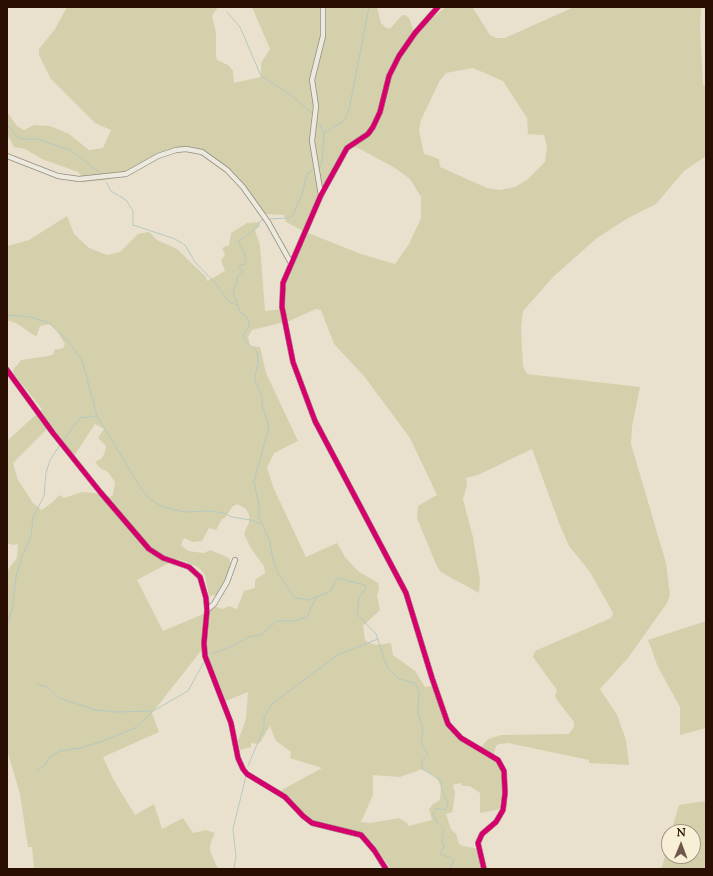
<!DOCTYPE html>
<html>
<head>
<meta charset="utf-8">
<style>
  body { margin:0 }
  #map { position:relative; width:713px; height:876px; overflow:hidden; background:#e9e1ce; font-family:"Sorts Mill Goudy",serif }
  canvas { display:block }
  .frame { position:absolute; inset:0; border:8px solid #2a0e02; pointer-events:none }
  .north { position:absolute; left:661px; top:824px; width:40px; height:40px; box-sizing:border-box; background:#f8efd7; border:1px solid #a69582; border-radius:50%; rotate:1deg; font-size:11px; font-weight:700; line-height:16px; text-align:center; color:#2a0e02 }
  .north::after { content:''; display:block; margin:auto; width:14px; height:18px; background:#6d5849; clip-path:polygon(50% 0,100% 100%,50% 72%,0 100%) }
</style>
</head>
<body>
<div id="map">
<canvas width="713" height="876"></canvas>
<div class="frame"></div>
<div class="north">N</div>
</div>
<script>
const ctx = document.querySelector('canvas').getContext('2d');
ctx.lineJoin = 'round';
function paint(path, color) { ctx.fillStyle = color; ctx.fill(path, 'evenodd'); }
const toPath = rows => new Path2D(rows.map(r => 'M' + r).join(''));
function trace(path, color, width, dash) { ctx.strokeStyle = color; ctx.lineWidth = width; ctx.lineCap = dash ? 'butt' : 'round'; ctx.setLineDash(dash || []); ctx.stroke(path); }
paint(toPath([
  [67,7,218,7,212,16,216,33,216,56,217,60,228,65,233,71,234,83,261,77,261,63,270,49,252,7,377,7,381,23,385,27,390,29,402,15,405,15,409,18,414,32,446,7,469,7,473,8,490,35,496,38,505,38,574,7,704,7,701,8,700,27,703,85,706,86,706,156,684,171,656,204,628,218,597,238,554,276,523,311,521,329,523,366,527,374,640,387,632,427,631,444,666,563,670,595,667,603,628,658,600,689,617,715,626,740,629,765,589,763,589,760,508,743,499,744,496,746,493,757,501,766,504,776,500,809,480,813,480,793,470,786,462,786,461,783,453,785,455,793,453,808,452,812,446,814,451,829,456,834,459,844,463,846,478,849,483,869,391,869,372,842,360,833,312,825,280,791,322,768,290,758,291,752,276,741,270,726,261,741,258,744,251,743,251,747,240,750,238,741,246,719,248,692,226,701,204,647,152,713,159,732,103,757,113,779,135,815,154,804,162,829,183,818,193,833,206,830,215,833,210,845,210,851,218,869,34,869,32,847,28,847,20,794,7,750,7,571,17,558,18,544,13,545,7,543,7,441,42,409,14,374,13,370,21,360,49,356,54,354,54,350,63,348,65,344,55,328,49,324,40,326,37,335,35,336,16,323,7,320,7,246,29,240,67,216,74,234,89,248,107,255,120,252,138,234,149,232,157,240,177,249,206,277,207,281,225,271,221,260,225,255,222,248,229,245,231,233,247,223,259,222,260,226,255,230,260,245,265,311,284,309,284,290,288,276,308,233,361,254,395,264,409,244,421,218,421,197,410,179,395,168,358,148,345,146,305,232,286,222,284,215,261,214,257,204,223,166,199,152,183,150,154,159,124,175,106,180,83,182,84,180,78,172,42,159,25,149,14,147,7,134,7,112,17,126,24,130,34,125,50,126,69,134,89,150,103,148,111,130,95,123,51,79,39,55,39,49,55,29],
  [473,68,503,81,527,118,528,134,544,135,547,146,545,162,527,180,515,187,500,190,487,188,440,167,439,159,424,154,419,130,421,120,439,82,446,73],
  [316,309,321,310,334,344,364,376,410,438,437,495,418,506,417,518,435,562,440,571,446,575,479,593,480,580,473,537,463,499,467,485,466,478,478,475,532,449,559,523,569,546,590,572,613,613,611,618,535,651,533,657,557,690,555,696,557,700,574,722,574,727,569,734,501,735,488,739,479,749,457,736,447,724,434,686,425,687,415,671,393,655,391,643,376,645,367,642,365,639,363,626,380,610,377,596,379,588,378,583,358,571,345,557,337,543,306,557,274,489,267,468,274,453,298,441,266,373,260,347,250,346,248,337,252,330,289,321],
  [95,424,104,429,98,438,106,446,105,452,102,458,95,462,100,468,108,472,115,482,113,495,110,497,94,493,82,492,64,498,59,495,55,500,42,510,33,503,18,480,13,463,51,425,74,456],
  [237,504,246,509,249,515,249,522,244,534,252,550,264,566,265,573,255,580,255,588,244,591,237,609,229,606,223,609,209,605,208,612,163,631,137,580,176,559,185,561,199,568,205,575,209,596,217,595,232,568,229,558,210,550,204,553,188,551,181,545,184,538,193,542,202,541,209,528,216,530,222,519,225,518,232,507],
  [422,769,435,776,441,786,440,800,433,804,429,809,432,820,408,826,407,823,399,818,371,823,361,822,373,795,373,775,400,777],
  [706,621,706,728,680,735,680,707,658,667,648,640],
  [706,801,706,869,656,869,662,867,669,841,669,856,693,856,693,832,671,832,679,805]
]), '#d4d0ab');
trace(toPath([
  [227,12,240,27,261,76,292,96,313,114],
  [317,121,324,132],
  [7,126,11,128,16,136,22,139,36,139,70,150,98,171,101,175],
  [319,168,322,162,324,133,344,121,349,110,369,7],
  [106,182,111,191,126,200,133,211,133,225,175,239,185,245,195,262,217,285,229,302,237,305],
  [269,219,288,218,292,216,302,195,307,174,314,169],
  [264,220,261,220,255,229,239,241,239,244,244,252,246,261,244,265,240,265,239,267,243,272,238,276,233,293,240,312,246,316,249,322,249,327,245,332,243,338,257,352,258,364,255,377,256,383,262,396,262,404,269,427,254,481,259,506,259,517,270,542,273,561,279,575,295,598,309,600,331,591,337,578,365,585,366,588,359,598,357,614,376,634,387,667,399,679,415,683,419,692,418,712,423,729,421,743,428,754,422,761,422,769,442,781,441,786,448,805,445,810,437,808,433,813,437,822,444,829,442,840,444,847,440,854,451,858,454,861,449,869],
  [7,315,30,317,44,321,50,324,68,341,82,360,97,416,142,490,150,499,161,506,174,510,187,512,209,511,224,513,232,517,251,520,261,524],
  [65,438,80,418,97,416],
  [7,624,12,610,16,577,22,556,31,537,33,517,44,496,46,473,50,460,60,445],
  [211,654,230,647,249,637,260,635,277,621,295,621,307,617,316,597],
  [36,684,48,687,59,698,96,710,116,712,152,711],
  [248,766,264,728,264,717,273,703,339,654,378,639],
  [38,770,44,766,50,757,60,751,81,748,103,741,135,728,153,711,188,691,205,660],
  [234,869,236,857,233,829,246,776]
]), '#b5c8c1', 1);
const minor = toPath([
  [438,7,415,33,399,56,389,76,380,112,373,127,368,134,347,148,321,195,283,283,282,307,293,362,315,421,406,593,432,678,448,724,461,738,498,760,504,771,505,793,503,810,496,822,482,834,478,843,484,869],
  [7,156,58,176,79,179,126,174,158,156,176,150,186,149,202,152,227,170,243,187,268,222,291,263],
  [321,195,312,141,316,106,312,80,323,36,323,7],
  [7,370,53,433,101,493,149,549,163,558,189,567,200,577,206,598,207,610,204,643,205,656,231,723,238,758,243,769,247,774,285,797,303,816,312,823,361,835,374,850,386,869],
  [207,610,214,604,227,582,235,560]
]);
trace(minor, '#948c80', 6);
trace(minor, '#ece9df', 4.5);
trace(toPath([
  [438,7,415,33,399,56,389,76,380,112,373,127,368,134,347,148,321,195,283,283,282,307,293,362,315,421,406,593,432,678,448,724,461,738,498,760,504,771,505,793,503,810,496,822,482,834,478,843,484,869],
  [7,370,53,433,101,493,149,549,163,558,189,567,200,577,206,598,207,610,204,643,205,656,231,723,238,758,243,769,247,774,285,797,303,816,312,823,361,835,374,850,386,869]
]), '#d6006c', 5);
</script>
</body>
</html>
